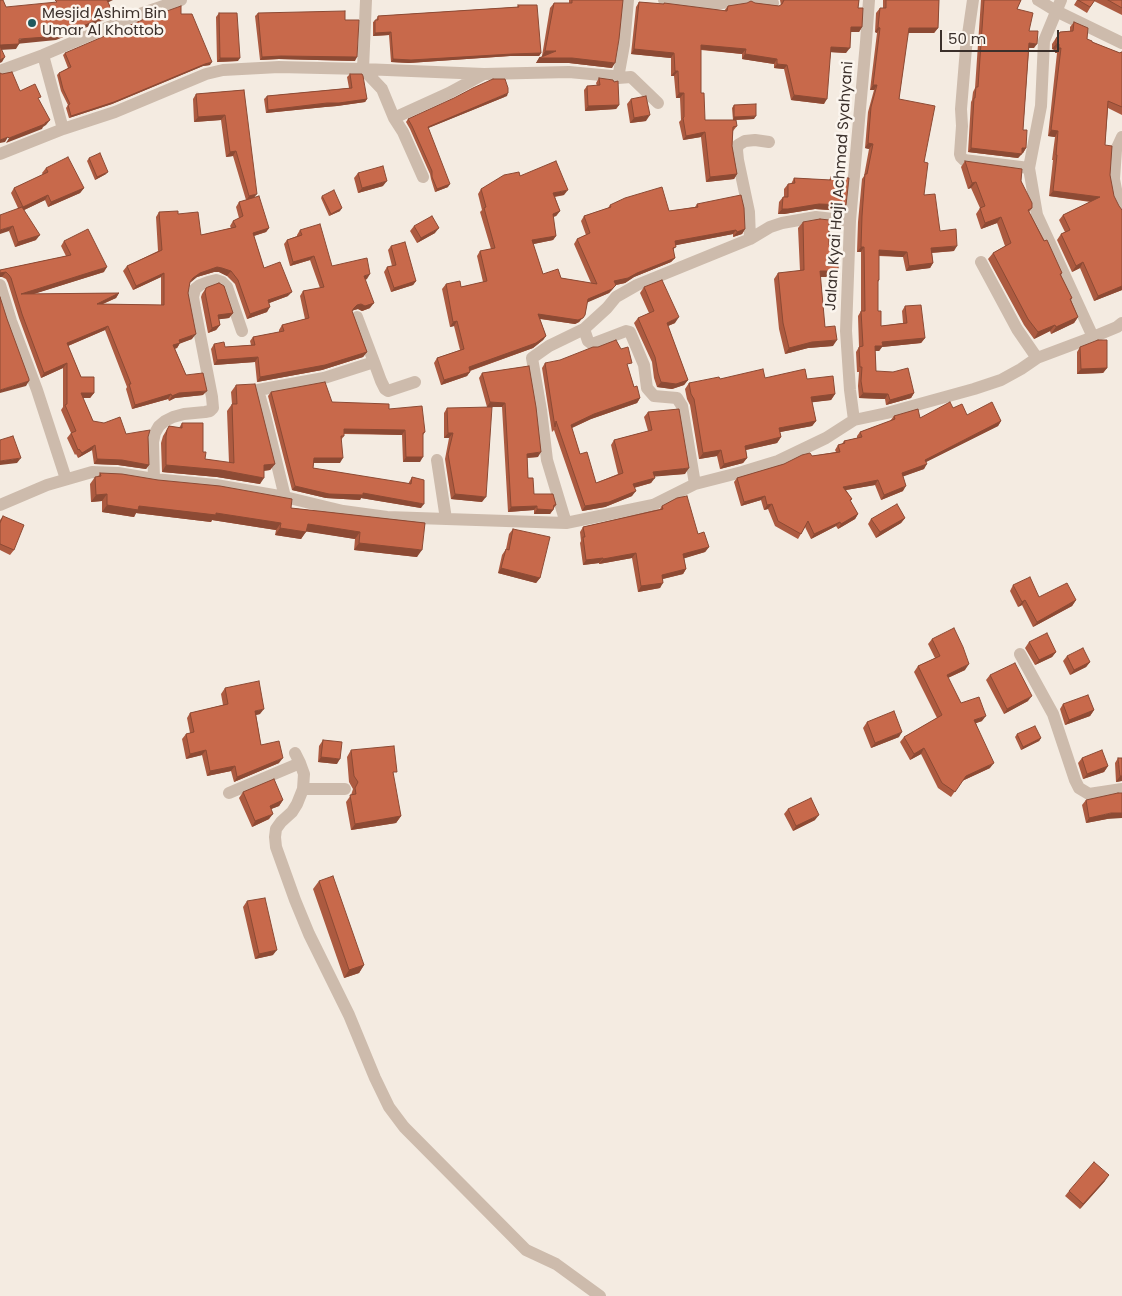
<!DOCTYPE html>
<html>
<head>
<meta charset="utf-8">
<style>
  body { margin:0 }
  #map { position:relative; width:1122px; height:1296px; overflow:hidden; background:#f4ebe1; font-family:Poppins,sans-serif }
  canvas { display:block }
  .scale { position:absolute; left:940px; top:30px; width:119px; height:22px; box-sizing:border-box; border:2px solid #3b302b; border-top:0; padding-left:6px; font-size:15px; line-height:18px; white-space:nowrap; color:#3b302b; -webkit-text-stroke:4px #fbf5ee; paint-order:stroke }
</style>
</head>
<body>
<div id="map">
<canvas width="1122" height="1296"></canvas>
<div class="scale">50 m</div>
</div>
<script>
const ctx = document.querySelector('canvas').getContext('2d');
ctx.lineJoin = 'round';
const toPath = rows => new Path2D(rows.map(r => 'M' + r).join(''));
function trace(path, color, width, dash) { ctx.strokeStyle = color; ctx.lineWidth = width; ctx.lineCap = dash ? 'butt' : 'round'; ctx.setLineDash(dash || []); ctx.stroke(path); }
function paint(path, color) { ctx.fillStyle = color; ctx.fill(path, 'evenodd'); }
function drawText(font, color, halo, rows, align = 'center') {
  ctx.font = font + ' Poppins,sans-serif'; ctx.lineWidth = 5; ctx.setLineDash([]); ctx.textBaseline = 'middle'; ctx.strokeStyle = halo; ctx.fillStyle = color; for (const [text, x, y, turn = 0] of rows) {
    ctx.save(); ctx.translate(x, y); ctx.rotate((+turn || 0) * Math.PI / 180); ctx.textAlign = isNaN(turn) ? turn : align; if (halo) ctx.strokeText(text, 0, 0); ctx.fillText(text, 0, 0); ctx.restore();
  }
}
trace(toPath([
  [366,0,363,69,382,89,394,118,403,132,423,177],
  [664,0,681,3,715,4,715,0],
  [753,0,773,3],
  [973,0,966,48,961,109,962,126,960,154,961,157,964,160,1029,168],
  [1038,0,1056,11,1122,43],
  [1061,0,1044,41,1041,106,1029,168,1037,215,1093,337],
  [715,4,742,0],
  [43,55,63,129],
  [0,71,43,55,137,15,181,0],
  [618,78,631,77,658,103],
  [394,118,449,93,484,74],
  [1122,137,1116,150,1114,179,1118,200,1122,208],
  [0,154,63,129,115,112,206,74,223,70,279,67,363,69,484,74,569,72,612,76,618,78,624,45,628,0],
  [750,239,749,212,738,160,737,150,738,145,745,141,755,140,769,142],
  [981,262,1017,329,1037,358],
  [0,285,11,321,37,390,66,479],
  [584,329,588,341,592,344,626,331,630,332,644,365,647,388,654,396,677,398,682,406,695,484],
  [374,362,381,381,385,389,388,391,415,382],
  [854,420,887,413,974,389,1001,380,1021,369,1037,358,1093,337,1117,327,1122,323],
  [437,460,446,519],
  [154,479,153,442,155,433,159,426,165,421,173,417,184,414,205,412,210,411,213,408,212,397,195,309,193,297,195,289,200,285,208,282,216,280,222,282,227,287,242,331],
  [285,497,265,415,258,390,324,378,374,362,357,317],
  [0,505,47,485,92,472,118,473,154,479,216,485,285,497,343,511,387,517,566,523,653,505,695,484,742,472,778,461,826,438,854,420,850,390,846,331,850,221,866,42,869,0],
  [566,523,547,460,541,410,532,358,549,346,584,329,607,308,616,297,637,285,750,239,770,227,782,223,816,217,850,221],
  [1020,654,1053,714,1075,780,1079,788,1089,794,1122,789],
  [295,753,300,763,304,774,303,789,297,804,292,812,281,822,276,829,275,837,276,847,295,900,309,934,349,1015,375,1078,389,1107,404,1127,526,1250,556,1264,600,1296],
  [303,789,345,789],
  [229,793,300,763]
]), '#cdbbac', 12);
paint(toPath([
  [569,0,619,0,612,68,569,63,536,63,539,58,544,56,542,56,550,8,554,3,569,3],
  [780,0,859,0,858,8,862,27,859,32,851,32,846,53,831,52,824,104,791,100,784,69,774,68,774,64,742,59,742,54,701,50,701,93,705,120,737,126,733,131,732,146,737,174,734,179,706,182,701,137,683,140,679,122,681,120,680,98,676,98,674,76,671,76,671,58,631,54,636,7,639,2,724,11,728,6,755,3,779,6,781,5],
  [883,0,939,0,938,28,934,33,908,33,899,99,924,162,924,195,940,231,954,251,932,253,933,263,930,268,906,271,903,257,879,256,879,280,878,282,878,311,881,326,903,323,902,311,905,306,925,338,921,343,882,347,879,351,875,351,876,371,914,393,911,398,886,405,885,399,859,398,858,386,859,372,857,372,856,352,859,347,858,316,861,311,861,252,857,252,858,222,862,179,864,176,869,149,865,148,868,112,874,90,870,90,877,33,875,32,876,13,880,8,883,8],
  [981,0,1021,0,1017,9,1029,31,1034,48,1029,48,1023,130,1026,148,1023,153,1022,153,1018,158,968,152,971,102,972,100,973,92,975,88],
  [1077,0,1122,0,1122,15,1094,1,1087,13,1074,5],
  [518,5,541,53,539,56,510,56,409,63,391,62,389,35,373,36,373,22,376,20,378,16,517,7],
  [219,13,238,61,217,62,216,17],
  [258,13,345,20,355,61,279,59,260,60,255,16],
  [181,14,210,65,203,66,112,104,69,118,66,108,68,105,61,91,57,75,59,73,68,68,63,55,65,53],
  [1074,22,1087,39,1092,42,1120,53,1122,52,1122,115,1108,108,1105,145,1110,175,1122,290,1094,301,1080,268,1072,272,1057,240,1061,234,1065,232,1059,220,1063,215,1090,202,1049,196,1053,160,1052,160,1055,137,1048,136,1057,53,1055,53,1055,50,1052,49,1052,44,1060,32,1070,31,1070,27],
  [350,74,367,99,365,102,337,106,325,107,266,113,264,99,267,96,349,88,347,77],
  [599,78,619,105,616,109,585,111,584,90,587,86,597,86,596,83],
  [244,90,254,198,269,228,266,232,254,236,264,268,288,296,269,303,267,312,247,319,235,284,227,276,219,272,214,272,197,277,190,282,188,293,192,339,180,343,177,348,175,349,186,375,203,395,175,398,169,401,168,399,132,409,126,389,127,387,105,330,68,346,81,377,94,393,90,398,83,398,93,421,126,434,148,437,149,465,146,469,118,465,94,464,92,450,78,458,76,454,75,455,67,438,71,433,61,410,63,407,63,368,41,378,19,318,8,283,6,279,2,277,0,277,0,270,66,256,61,246,64,241,104,272,33,294,119,293,116,298,103,304,161,305,161,277,133,290,123,271,127,266,158,251,156,217,159,212,178,214,201,235,231,228,230,226,233,221,239,218,236,207,239,202,246,200,233,156,226,157,221,120,194,122,193,99,196,94],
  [507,96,428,128,448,187,435,192,431,179,430,174,410,129,406,122,408,119],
  [631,99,646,121,630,123,627,104],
  [734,105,754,119,733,120,732,108],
  [89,158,106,174,95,180,87,161],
  [965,161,1021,181,1032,208,1029,212,1062,273,1061,275,1072,298,1071,300,1078,317,1074,323,1051,334,1050,331,1034,339,1024,325,988,259,993,253,1005,246,997,223,981,229,976,214,980,208,971,188,968,189,961,167],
  [46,168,84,188,80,193,48,207,45,200,24,210,36,240,15,247,9,231,18,208,11,193,14,188,43,175,42,173],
  [358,173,383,186,358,193,354,178],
  [520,176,564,195,555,197,560,211,556,216,553,217,556,236,553,240,533,244,543,274,561,278,591,283,574,244,577,239,586,235,581,221,584,216,608,208,610,205,669,211,695,207,697,204,745,229,742,234,733,237,733,234,676,245,673,251,675,258,671,262,634,277,625,283,616,285,612,290,609,293,587,302,585,315,579,322,575,324,540,319,546,336,543,340,533,348,470,371,467,376,441,385,434,363,437,358,460,350,454,326,450,327,442,289,446,284,461,287,483,282,477,256,480,251,491,249,480,212,482,210,478,194,481,189],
  [831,177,843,211,815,209,784,214,778,214,779,202,783,197,784,197,784,189,788,184,791,184,794,178,829,180],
  [322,196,340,211,329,216,321,198],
  [803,222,829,245,834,277,820,277,825,327,833,346,808,348,785,354,779,329,774,279,778,273,800,271,798,228],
  [414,226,435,233,417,243,410,231],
  [300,230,332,266,367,279,365,280,370,308,362,311,358,309,354,310,352,311,367,352,363,357,322,370,257,382,255,362,214,365,211,349,214,344,225,347,251,345,250,341,253,337,279,332,279,330,282,325,305,319,300,296,303,291,320,288,310,260,290,266,284,244,287,240,297,236,297,235],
  [391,246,416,281,413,285,391,292,384,272,387,267,392,266,388,250],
  [644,287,675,323,668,326,688,380,684,385,672,389,657,387,654,378,652,362,634,323,638,318,649,313,640,293],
  [206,288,233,313,229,318,219,319,220,325,216,330,208,333,201,297,202,294],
  [1080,347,1107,368,1103,373,1077,374,1077,352],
  [545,363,628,368,634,387,640,398,637,403,591,419,572,428,580,454,596,483,618,474,611,445,614,440,648,431,644,417,648,412,685,474,654,476,651,483,634,488,632,496,605,507,582,511,554,430,552,432,542,368],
  [529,366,538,457,527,458,528,478,534,494,556,505,550,514,534,514,534,510,508,512,502,407,487,407,479,378,482,373],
  [765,378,807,379,835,394,831,400,812,402,816,421,812,426,780,432,781,437,777,443,746,450,747,458,743,463,720,469,717,456,699,459,690,405,687,399,685,389,689,383,720,379],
  [236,385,275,464,270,470,264,471,260,484,217,477,162,472,161,443,163,436,169,426,179,428,182,423,203,452,205,459,229,463,227,411,232,404,231,392],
  [271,392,332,402,389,409,425,432,423,435,420,462,403,462,402,435,344,434,344,436,341,440,340,463,314,463,313,468,408,484,412,477,421,508,361,498,360,500,326,498,292,490,268,396],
  [447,408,482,502,451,499,445,459,449,438,444,438,444,413],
  [953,408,967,415,1001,421,998,426,926,462,924,469,903,476,903,491,881,500,875,485,846,490,852,499,850,501,858,514,855,519,838,529,836,526,811,539,805,527,798,539,775,526,768,509,764,510,761,500,741,506,734,482,737,478,812,456,836,452,835,450,838,445,842,444,844,441,857,438,857,436,860,432,890,421,894,416,920,418],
  [100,473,291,508,425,523,417,557,354,550,355,539,306,531,301,539,275,535,276,530,212,520,211,522,136,513,134,517,102,512,102,501,91,502,90,484,95,477,98,477],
  [662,506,698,534,709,547,705,552,684,558,686,569,683,574,663,579,660,588,638,592,632,558,599,564,599,563,583,565,580,543,581,541,580,532,583,527,660,509],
  [3,516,14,550,10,555,0,550,0,520],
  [905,518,901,523,876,538,868,524,871,519],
  [513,529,540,578,536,583,498,573,502,555,506,549,509,534],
  [1013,585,1039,597,1076,600,1072,606,1033,627,1022,605,1018,607,1010,591],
  [932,639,965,670,948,678,961,703,982,721,976,723,990,768,962,781,951,797,938,788,921,754,910,760,900,742,904,737,937,718,914,672,918,666,935,658,928,644],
  [1029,642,1056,652,1052,657,1035,665,1025,648],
  [1067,656,1090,662,1086,667,1070,675,1063,661],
  [990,675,1028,701,1004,714,986,680],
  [225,688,260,714,256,715,261,745,279,763,234,782,231,771,207,776,202,755,186,759,182,739,186,734,190,733,187,718,190,713,223,705,221,694],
  [1063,704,1094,710,1090,716,1065,725,1060,709],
  [867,722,899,737,871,748,863,728],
  [1017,734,1041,738,1039,741,1021,750,1015,737],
  [323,740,337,764,318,762,319,746],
  [351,750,401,816,396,823,351,830,346,802,351,795,353,789,349,782,347,757],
  [1082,758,1108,766,1104,772,1083,779,1078,763],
  [1118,758,1121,781,1116,782,1115,763],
  [243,792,283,800,279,806,271,809,269,819,252,827,239,798],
  [1086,800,1107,819,1086,823,1082,805],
  [788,809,815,820,793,831,784,814],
  [319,881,364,965,359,973,344,978,313,889],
  [247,901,273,955,255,959,243,907],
  [1105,1181,1080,1209,1065,1196,1069,1191]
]), '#ac5a40');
paint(toPath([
  [107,0,113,0,103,5],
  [113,13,109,18,56,40,16,44,19,44,16,49,0,50,0,45],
  [851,27,862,27,859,32,848,32],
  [878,27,880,28,877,33,875,32],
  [909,28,938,28,934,33,905,33],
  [391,32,389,35,373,36,375,33],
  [1029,43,1037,44,1034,48,1026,48],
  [1056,44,1059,44,1055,50,1052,49],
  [701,45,746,49,742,54,697,49],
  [831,47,850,48,846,53,828,52],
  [1059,48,1061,48,1057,53,1055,53],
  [634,49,674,53,671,58,631,54],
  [545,51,556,51,553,56,542,56],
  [541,53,539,56,510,56,409,63,391,62,393,59,512,54],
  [745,54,777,59,774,64,742,59],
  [281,56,357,57,355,61,279,59,260,60,262,57],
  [5,57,2,62,0,63,0,60],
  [220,58,240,58,238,61,217,62],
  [539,58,572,58,615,63,612,68,569,63,536,63],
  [212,62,210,65,203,66,112,104,69,118,71,116,205,64],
  [777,64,787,65,784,69,774,68],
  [675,71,678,71,674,76,671,76],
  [873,85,877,85,874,90,870,90],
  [508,93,507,96,426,129,428,127],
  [679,93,684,93,680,98,676,98],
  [794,95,827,99,824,104,791,100],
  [367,99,365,102,337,106,325,107,266,113,268,110],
  [619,105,616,109,585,111,588,106],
  [225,115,221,120,194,122,198,117],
  [650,115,646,121,630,123,634,118],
  [756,116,754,119,733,120,734,117],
  [50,120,46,125,43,127,42,129,6,143,9,138],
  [1051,130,1058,131,1055,137,1048,136],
  [705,132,701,137,683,140,686,136],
  [8,137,5,142,0,143,0,140],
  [868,143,873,144,869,149,865,148],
  [971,148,1022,154,1018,158,968,152],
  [1022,148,1026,148,1023,153,1019,153],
  [236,151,233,156,226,157,230,152],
  [108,172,106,174,95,180,97,177],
  [737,174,734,179,706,182,710,177],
  [387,181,383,186,358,193,362,188],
  [976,182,971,188,968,189,972,183],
  [450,184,448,187,435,192,437,189],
  [84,188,80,193,48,207,51,202],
  [568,190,564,195,550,197,553,193],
  [1053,191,1100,197,1096,202,1049,196],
  [257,194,253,199,246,201,249,196],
  [48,195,45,200,20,212,23,207],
  [819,204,846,205,843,211,815,209,784,214,778,214,782,209],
  [342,208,340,211,329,216,331,214],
  [560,211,556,216,549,218,553,214],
  [1001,217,997,223,981,229,985,223],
  [13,226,9,231,0,234,0,230],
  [269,228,266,232,250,237,253,233],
  [439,228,435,233,417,243,421,238],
  [745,229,742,234,733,237,737,232],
  [736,230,733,234,672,246,675,241],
  [40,235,36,240,15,247,18,242],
  [556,236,553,240,529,245,532,240],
  [957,246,954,251,928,253,931,248],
  [861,247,864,247,861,252,857,252],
  [879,250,907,252,903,257,876,255],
  [314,256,310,260,290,266,293,262],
  [675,258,671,262,634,277,625,283,611,286,614,281],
  [1083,262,1080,268,1072,272,1076,266],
  [933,263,930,268,906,271,909,266],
  [107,267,104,272,18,299,21,294],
  [217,267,222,268,231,271,227,276,219,272,214,272,197,277,190,283,193,278,200,273],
  [820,271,838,271,834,277,815,277],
  [1,272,6,272,2,277,0,277,0,273],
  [164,273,161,277,133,290,136,286],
  [370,274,367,279,360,281,364,276],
  [416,281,413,285,391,292,394,288],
  [616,285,609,293,584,304,588,299],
  [1122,286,1122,290,1094,301,1098,296],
  [292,292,288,296,264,305,268,300],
  [119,293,116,298,93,308,97,304],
  [374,303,370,308,362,311,358,309,354,310,350,312,357,305],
  [270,307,267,312,247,319,250,314],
  [233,313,229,318,214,320,218,315],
  [538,314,585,315,579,322,575,324,535,318],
  [679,317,675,323,663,328,667,323],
  [1078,317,1074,323,1051,334,1056,327],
  [457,321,454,326,450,327,453,322],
  [220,325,216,330,208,333,212,328],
  [1055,325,1050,331,1034,339,1038,332],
  [108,326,105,330,63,348,67,343],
  [196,334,192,339,179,344,180,343,177,348,169,349,173,345,179,340],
  [546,336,543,340,533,348,466,372,469,367],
  [925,338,921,343,882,347,879,351,871,351,875,346,882,342],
  [837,340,833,346,808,348,785,354,789,348,812,342],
  [367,352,363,357,322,370,257,382,260,377],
  [258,357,255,362,214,365,217,360],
  [67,363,63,368,41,378,44,373],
  [1107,368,1103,373,1077,374,1081,369],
  [470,372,467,376,441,385,444,380],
  [688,380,684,385,672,389,657,387,661,382],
  [29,381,26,386,0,393,0,390],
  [207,391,203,395,175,398,169,401,172,396,179,393],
  [81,393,94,393,90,398,78,398],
  [863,393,888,394,885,399,859,398],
  [914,393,911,398,886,405,890,400],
  [171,394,168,399,132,409,135,405],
  [835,394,831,400,807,403,811,397],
  [640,398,637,403,591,419,567,430,571,425,594,414],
  [490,402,505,403,502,407,487,407],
  [816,421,812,426,775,433,779,428],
  [1001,421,998,426,922,464,925,460],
  [344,429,405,430,402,435,341,433],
  [448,433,453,433,449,438,444,438],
  [781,437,777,443,741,451,745,446],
  [95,445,92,450,78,458,82,453],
  [721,450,717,456,699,459,703,453],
  [541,452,538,457,524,458,527,454],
  [406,457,423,457,420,462,403,462],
  [21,458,17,463,0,465,0,461],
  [314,458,343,458,340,463,311,463],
  [747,458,743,463,720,469,724,464],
  [97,459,122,460,149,465,146,469,118,465,94,464],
  [275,464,270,470,259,471,264,465],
  [927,464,924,469,899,478,902,473],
  [166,465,221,470,264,478,260,484,217,477,162,472],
  [689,468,685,474,650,477,653,472],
  [655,478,651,483,629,489,633,484],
  [878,480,875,485,840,491,843,487],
  [295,486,363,493,424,504,421,508,361,498,360,500,326,498,292,490],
  [906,486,903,491,881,500,884,495],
  [636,491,632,496,605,507,582,511,585,506],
  [107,494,102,501,91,502,96,495],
  [455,494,486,497,482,502,451,499],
  [765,496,761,500,741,506,744,502],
  [772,504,768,509,764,510,767,505],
  [107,505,139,506,216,513,281,523,276,530,212,520,211,522,136,513,134,517,102,512],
  [537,506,534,510,508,512,511,507],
  [537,509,553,510,550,514,534,514],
  [858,514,855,519,838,529,841,524],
  [905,518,901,523,876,538,880,532],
  [840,522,836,526,811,539,814,534],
  [308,524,360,532,355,539,303,531],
  [280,528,306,532,301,539,275,535],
  [359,543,422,550,417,557,354,550],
  [709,547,705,552,679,560,683,554],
  [636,553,632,558,599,564,603,559],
  [603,558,599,563,583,565,586,560],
  [501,568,540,578,536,583,498,573],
  [686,569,683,574,658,580,662,575],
  [663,583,660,588,638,592,641,586],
  [1025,600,1022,605,1018,607,1022,602],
  [1076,600,1072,606,1033,627,1037,622],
  [1056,652,1052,657,1035,665,1039,660],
  [1090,662,1086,667,1070,675,1074,670],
  [969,664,965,670,943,680,947,675],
  [1032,696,1028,701,1004,714,1007,709],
  [264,709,260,714,251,716,255,711],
  [1094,710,1090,716,1065,725,1069,720],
  [986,716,982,721,971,725,974,720],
  [902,732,899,737,871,748,875,743],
  [1041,738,1039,741,1021,750,1023,747],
  [924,748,921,754,910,760,914,754],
  [206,750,202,755,186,759,190,754],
  [321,757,340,759,337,764,318,762],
  [283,758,279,763,234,782,237,777],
  [994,763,990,768,962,781,966,776],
  [235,766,231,771,207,776,210,771],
  [1108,766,1104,772,1083,779,1087,774],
  [1120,776,1122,776,1122,781,1116,782],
  [283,800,279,806,266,811,270,806],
  [1111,813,1122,813,1122,818,1107,819,1086,823,1089,818],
  [273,814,269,819,252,827,255,821],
  [819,815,815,820,793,831,796,826],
  [401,816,396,823,351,830,355,824],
  [277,950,273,955,255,959,259,954],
  [364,965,359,973,344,978,349,970],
  [1109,1175,1105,1181,1080,1209,1083,1204]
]), '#8c4a34');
const building = toPath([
  [0,0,3,0,6,7,57,2,55,0,107,0,113,13,60,36,19,39,19,44,0,45,0,0],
  [572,0,623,0,619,39,615,63,572,58,539,58,556,51,545,51,554,3,572,3,572,0],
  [784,0,859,0,858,8,863,8,862,27,851,27,850,48,831,47,827,99,794,95,787,65,777,64,777,59,745,54,746,49,701,45,701,93,704,93,705,120,736,120,737,126,733,127,732,146,737,174,710,177,705,132,686,136,683,118,684,117,684,93,679,93,678,71,675,71,674,53,634,49,639,2,664,4,664,3,727,11,728,6,747,3,751,1,755,3,779,6,782,4,784,0],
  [886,0,939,0,938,28,909,28,899,99,935,106,924,162,928,163,924,195,935,194,940,231,956,229,957,246,931,248,933,263,909,266,907,252,879,250,879,280,878,280,878,311,881,311,881,326,907,323,905,306,921,305,925,338,882,342,883,346,875,346,876,371,893,372,908,368,914,393,890,400,888,394,863,393,861,381,862,367,860,367,859,347,863,346,861,311,865,311,864,247,861,247,862,216,865,174,867,174,873,144,868,143,871,107,877,85,873,85,880,28,878,27,880,8,886,8,886,0],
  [984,0,1021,0,1017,9,1033,13,1029,31,1038,31,1037,44,1029,43,1023,130,1027,130,1026,148,1022,148,1022,154,971,148,974,98,975,98,976,87,978,87,984,0],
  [1078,0,1095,0,1090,7,1078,0],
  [1108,0,1122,0,1122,8,1108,0],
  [518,5,537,5,541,53,512,54,411,60,393,59,391,32,375,33,375,20,378,20,378,16,519,7,518,5],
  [181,6,181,14,192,14,212,62,205,64,114,102,71,116,68,105,70,104,63,89,59,73,71,67,65,53,142,20,181,6],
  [345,11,345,20,359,20,357,57,281,56,262,57,258,13,345,11],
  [219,13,237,13,240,58,220,58,219,13],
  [1074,22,1088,28,1087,39,1092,41,1092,42,1120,53,1121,52,1122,52,1122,107,1108,101,1105,145,1112,146,1110,175,1114,196,1119,206,1122,210,1122,286,1098,296,1083,262,1076,266,1061,234,1070,230,1063,215,1100,197,1053,191,1057,155,1056,155,1058,131,1051,130,1061,48,1059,48,1059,44,1056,44,1056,39,1060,32,1073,31,1074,22],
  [0,46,5,57,0,60,0,46],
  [12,72,20,91,35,84,41,97,38,98,50,120,45,123,45,124,9,138,8,137,0,140,0,73,2,74,12,72],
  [350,74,362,74,363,76,367,99,339,103,327,103,268,110,267,96,352,88,350,74],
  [599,78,613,80,614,82,618,81,619,105,588,106,587,86,600,85,599,78],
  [493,79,505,79,508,88,508,93,428,127,450,184,437,189,432,177,432,171,412,126,408,119,454,98,473,88,493,79],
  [244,90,257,194,249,196,236,151,230,152,225,115,198,117,196,94,244,90],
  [646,96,650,115,634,118,631,99,646,96],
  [756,104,756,116,734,117,734,105,756,104],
  [100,153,108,172,97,177,89,158,100,153],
  [68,157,84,188,51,202,48,195,23,207,14,188,48,172,46,168,68,157],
  [556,161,568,190,553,193,560,211,553,214,556,236,532,240,543,274,558,269,561,278,597,284,577,239,590,233,584,216,611,207,610,205,625,198,662,187,669,211,698,207,697,204,741,195,744,208,745,229,737,232,736,230,675,241,676,247,673,248,675,258,637,273,628,278,614,281,616,285,612,289,588,299,585,315,583,318,578,320,538,314,546,336,536,343,469,367,470,372,444,380,437,358,464,349,457,321,453,322,446,284,460,281,461,287,487,281,480,251,495,248,484,208,486,207,481,189,504,175,519,172,520,176,556,161],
  [965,161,1022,169,1021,181,1032,203,1032,208,1028,210,1044,241,1047,240,1062,273,1060,274,1072,298,1070,299,1078,317,1056,327,1055,325,1038,332,1028,319,993,253,1011,243,1001,217,985,223,980,208,985,206,976,182,972,183,965,161],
  [383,166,387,181,362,188,358,173,383,166],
  [831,177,849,178,846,205,819,204,788,209,782,209,783,197,788,197,788,184,795,183,794,178,831,180,831,177],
  [334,190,342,208,331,214,322,196,334,190],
  [259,196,269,228,253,233,264,268,280,262,292,292,268,300,270,307,250,314,238,280,231,271,222,268,217,267,200,273,193,278,190,282,188,293,196,334,179,340,180,343,173,345,186,375,203,373,207,391,179,393,172,396,171,394,135,405,129,384,131,384,108,326,67,343,81,377,94,377,94,393,81,393,93,421,104,423,120,417,126,434,150,430,148,437,149,465,122,460,97,459,95,445,82,453,79,449,78,450,71,433,76,431,65,405,67,404,67,363,44,373,22,314,11,278,9,275,6,272,0,273,0,270,71,255,64,241,88,229,107,267,21,294,119,293,97,304,164,305,164,273,136,286,127,266,162,250,159,212,178,211,178,214,198,212,201,235,236,227,233,221,243,216,239,202,259,196],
  [22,207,40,235,18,242,13,226,0,230,0,215,22,207],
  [432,216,439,228,421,238,414,226,432,216],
  [820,219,829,220,829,245,839,245,838,271,820,271,825,327,835,326,837,340,812,342,789,348,783,323,778,273,804,270,803,222,820,219],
  [320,224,332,266,367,258,370,274,364,276,374,303,365,306,361,304,357,305,354,308,352,311,367,352,325,365,260,377,258,357,217,360,214,344,224,342,225,347,255,345,253,337,284,331,282,325,309,318,303,291,324,287,314,256,293,262,287,240,302,235,300,230,320,224],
  [405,242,416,281,394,288,387,267,396,265,391,246,405,242],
  [662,280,679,317,667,323,688,380,676,384,661,382,658,373,655,357,638,318,654,311,644,287,662,280],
  [219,283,224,286,233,313,218,315,220,325,212,328,205,292,206,288,208,287,219,283],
  [0,297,7,319,29,379,29,381,0,390,0,297],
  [616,340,621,349,628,347,632,363,627,364,634,387,637,386,640,398,594,414,571,425,580,454,587,452,596,483,623,473,614,440,652,430,648,412,679,409,689,468,653,472,655,478,633,484,636,491,609,502,585,506,556,421,555,427,545,363,560,360,593,347,598,347,616,340],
  [1098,340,1107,340,1107,368,1081,369,1080,347,1098,340],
  [529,366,536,407,541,452,527,454,528,478,533,478,534,494,553,494,556,505,554,505,553,510,537,509,537,506,511,507,505,403,490,402,482,373,529,366],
  [763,369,765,378,805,369,807,379,833,376,835,394,811,397,816,421,779,428,781,437,745,446,747,458,724,464,721,450,703,453,694,399,691,394,689,383,719,377,720,379,763,369],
  [325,382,332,402,389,404,389,409,422,406,425,432,423,433,423,457,406,457,405,430,344,429,344,436,341,436,343,458,314,458,313,468,406,483,411,484,412,477,424,480,424,504,363,493,363,495,329,494,295,486,271,392,325,382],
  [255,384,275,464,264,465,264,478,221,470,166,465,166,436,167,430,169,426,182,428,182,423,203,423,203,452,206,452,205,459,234,463,232,404,237,404,236,385,255,384],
  [950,402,953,408,962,404,967,415,992,402,1001,421,925,460,927,464,902,473,906,486,884,495,878,480,843,487,852,499,850,500,858,514,841,524,840,522,814,534,808,521,801,534,778,521,772,504,767,505,765,496,744,502,737,478,784,464,802,455,810,453,812,456,840,452,838,445,845,443,844,441,862,437,860,432,895,419,894,416,918,409,920,418,950,402],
  [492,407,486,497,455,494,448,454,453,433,448,433,447,408,492,407],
  [13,436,21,458,0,461,0,440,13,436],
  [100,473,122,474,158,480,220,486,292,499,291,508,425,523,422,550,359,543,360,532,308,524,306,532,280,528,281,523,216,513,216,515,139,506,138,510,107,505,107,494,96,495,95,477,101,476,100,473],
  [687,496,698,534,704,532,709,547,683,554,686,569,662,575,663,583,641,586,636,553,603,559,603,558,586,560,583,537,585,537,583,527,663,509,662,506,677,498,687,496],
  [897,504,905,518,880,532,871,519,897,504],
  [3,516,24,525,14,550,0,544,0,523,3,516],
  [513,529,550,537,540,578,501,568,506,549,509,550,513,529],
  [1030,577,1039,597,1067,583,1076,600,1037,622,1025,600,1022,602,1013,585,1030,577],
  [954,628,963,647,969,664,947,675,961,703,979,697,986,716,974,720,994,763,966,776,955,792,942,783,924,748,914,754,904,737,942,715,918,666,940,656,932,639,954,628],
  [1047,633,1056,652,1039,660,1029,642,1047,633],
  [1083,648,1090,662,1074,670,1067,656,1083,648],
  [1015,663,1032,696,1007,709,990,675,1015,663],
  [259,681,264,709,255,711,261,745,279,741,283,758,237,777,235,766,210,771,206,750,190,754,186,734,194,732,190,713,228,704,225,688,259,681],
  [1088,695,1094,710,1069,720,1063,704,1088,695],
  [894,711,902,732,875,743,867,722,894,711],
  [1035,726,1041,738,1023,747,1017,734,1035,726],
  [323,740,342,742,340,759,321,757,323,740],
  [394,746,397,772,393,772,401,816,355,824,350,795,356,794,355,788,358,782,354,776,351,750,394,746],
  [1102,750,1108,766,1087,774,1082,758,1102,750],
  [1118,758,1122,758,1122,776,1120,776,1118,758],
  [274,779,283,800,270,806,273,814,255,821,243,792,274,779],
  [1118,793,1122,793,1122,813,1111,813,1089,818,1086,800,1118,793],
  [811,798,819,815,796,826,788,809,811,798],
  [333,876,364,965,349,970,319,881,333,876],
  [265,898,277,950,259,954,247,901,265,898],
  [1094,1162,1109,1175,1083,1204,1069,1191,1094,1162]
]);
paint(building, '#c8694b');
trace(building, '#8c4a34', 1);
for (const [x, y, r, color] of [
  [32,23,5,"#1f5a5e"]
]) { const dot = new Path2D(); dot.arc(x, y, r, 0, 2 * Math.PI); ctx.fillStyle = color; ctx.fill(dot); trace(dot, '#fbf5ee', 2); }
drawText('15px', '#3b302b', '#fbf5ee', [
  ["Mesjid Ashim Bin",42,14],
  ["Umar Al Khottob",42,31]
], 'left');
drawText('15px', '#3b302b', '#fbf5ee', [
  ["Jalan Kyai Haji Achmad Syahyani",840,186,-86]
]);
</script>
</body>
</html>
